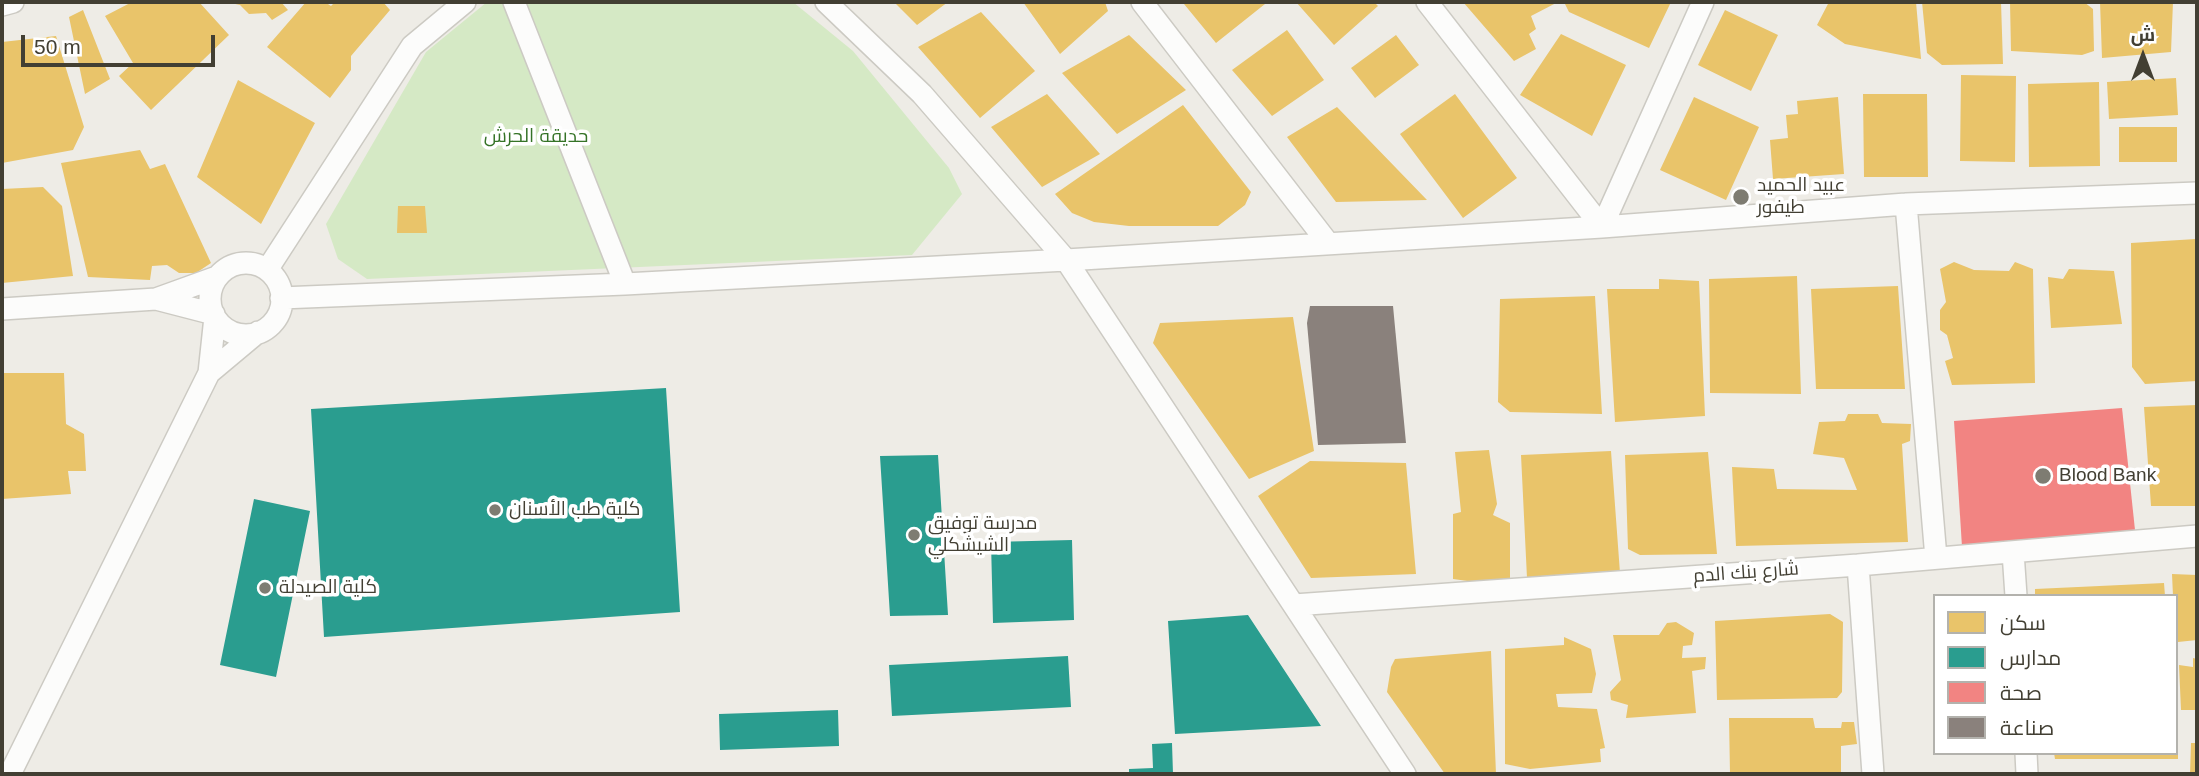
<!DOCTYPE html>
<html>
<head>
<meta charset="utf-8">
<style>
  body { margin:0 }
  #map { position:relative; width:2199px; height:776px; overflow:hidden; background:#eeece6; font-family:Helvetica,Cairo,sans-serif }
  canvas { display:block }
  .frame { position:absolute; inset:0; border:4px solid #423f33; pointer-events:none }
  .legend { position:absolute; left:1933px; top:594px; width:245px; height:161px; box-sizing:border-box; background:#fff; border:2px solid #b3b2ad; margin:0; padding:9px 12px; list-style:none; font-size:21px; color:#423f33 }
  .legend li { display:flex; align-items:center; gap:14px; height:35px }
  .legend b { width:35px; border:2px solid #b3b2ad }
  .north { position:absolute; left:2108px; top:21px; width:70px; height:70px; -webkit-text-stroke:5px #fff; paint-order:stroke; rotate:0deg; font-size:19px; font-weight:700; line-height:28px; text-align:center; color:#423f33 }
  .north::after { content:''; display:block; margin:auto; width:24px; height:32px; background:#423f33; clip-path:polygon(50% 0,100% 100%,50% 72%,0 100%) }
  .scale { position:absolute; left:21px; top:35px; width:194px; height:32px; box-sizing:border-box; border:4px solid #423f33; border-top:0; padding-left:9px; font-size:21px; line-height:24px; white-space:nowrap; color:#423f33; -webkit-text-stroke:5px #fff; paint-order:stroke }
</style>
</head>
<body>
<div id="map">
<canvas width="2199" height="776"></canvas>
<div class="frame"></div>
<ul class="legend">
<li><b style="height:19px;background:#e9c46a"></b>سكن</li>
<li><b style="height:19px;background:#2a9d8f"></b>مدارس</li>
<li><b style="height:19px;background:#f28482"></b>صحة</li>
<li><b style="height:19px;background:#8a817c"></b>صناعة</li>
</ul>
<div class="north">ش</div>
<div class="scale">50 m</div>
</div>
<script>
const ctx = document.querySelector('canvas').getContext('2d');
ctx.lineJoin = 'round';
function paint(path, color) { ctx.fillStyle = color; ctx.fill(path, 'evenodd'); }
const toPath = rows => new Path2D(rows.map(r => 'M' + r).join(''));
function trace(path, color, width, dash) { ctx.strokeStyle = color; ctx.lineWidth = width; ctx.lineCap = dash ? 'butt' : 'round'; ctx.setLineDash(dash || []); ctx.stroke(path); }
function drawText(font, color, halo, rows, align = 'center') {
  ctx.font = font + ' Helvetica,Cairo,sans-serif'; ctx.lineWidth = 7; ctx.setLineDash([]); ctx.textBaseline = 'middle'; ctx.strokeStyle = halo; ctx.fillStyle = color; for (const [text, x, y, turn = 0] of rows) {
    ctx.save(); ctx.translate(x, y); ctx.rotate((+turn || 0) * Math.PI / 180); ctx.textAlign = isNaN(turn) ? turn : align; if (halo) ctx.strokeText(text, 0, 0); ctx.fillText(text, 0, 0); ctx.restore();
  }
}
paint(toPath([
  [487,2,793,2,853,51,949,168,962,194,912,255,367,279,338,259,326,224,426,52]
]), '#d5e9c5');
paint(toPath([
  [132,2,199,2,229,35,151,110,119,76,133,63,105,16],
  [226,2,281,2,288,10,272,20,266,13,249,14,240,5],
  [306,2,325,2,331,6,335,2,383,2,390,10,351,56,351,70,330,98,267,47],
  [894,2,948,2,917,25],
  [1023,2,1105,2,1108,11,1060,54],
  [1187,2,1263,2,1265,4,1216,43,1184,4],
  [1296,2,1374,2,1378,6,1334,45],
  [1463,2,1558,2,1531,16,1536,29,1529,34,1536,49,1514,61],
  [1564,2,1671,2,1649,48,1569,12],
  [1829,2,1916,2,1921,59,1845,44,1817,25],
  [1922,2,2001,2,2003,64,1942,65,1927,53],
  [2010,2,2084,2,2093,9,2094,51,2082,55,2011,51],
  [2100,2,2173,2,2171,52,2102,58],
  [83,10,110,79,85,94,69,17],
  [1725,10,1778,35,1751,91,1698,65],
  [981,12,1035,71,980,118,918,47],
  [1287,30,1324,80,1272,116,1232,70],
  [1561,34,1626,65,1592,136,1520,95],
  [1129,35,1186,90,1117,134,1062,73],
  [1396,35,1419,65,1375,98,1351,68],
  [56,36,84,127,73,150,2,163,2,42],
  [1961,75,2016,76,2015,162,1960,161],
  [2176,78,2178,115,2109,119,2107,82],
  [238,80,315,123,261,224,197,177],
  [2099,82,2100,166,2029,167,2028,84],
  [1047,94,1100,154,1042,187,991,127],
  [1455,94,1517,178,1463,218,1400,134],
  [1863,94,1927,94,1928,177,1864,177],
  [1694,97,1759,127,1726,200,1660,170],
  [1838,97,1844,174,1773,179,1770,140,1788,138,1786,115,1798,114,1797,101],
  [1183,105,1251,192,1245,205,1218,226,1129,226,1094,222,1072,213,1055,194],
  [1337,107,1427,200,1336,202,1287,137],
  [2119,127,2177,127,2177,162,2119,162],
  [140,150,150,169,165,164,211,263,196,273,179,273,167,265,152,266,150,280,88,277,61,163],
  [43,187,62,206,73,276,2,283,2,189],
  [398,206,425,206,427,233,397,233],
  [2196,239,2197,381,2145,384,2132,367,2131,243],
  [1954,262,1974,270,2009,271,2015,262,2033,269,2035,383,1952,385,1945,361,1953,358,1947,335,1940,330,1940,310,1946,302,1940,269],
  [2069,269,2114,271,2122,324,2051,328,2048,277,2063,279],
  [1797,276,1801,394,1710,393,1709,279],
  [1659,279,1699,281,1705,416,1615,422,1607,289,1659,289],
  [1898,286,1905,389,1816,389,1811,289],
  [1595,296,1602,414,1510,412,1498,402,1500,299],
  [1293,317,1314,451,1249,479,1153,343,1160,323],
  [2,373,64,373,66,424,84,434,86,471,68,471,71,494,2,499],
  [2197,405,2197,506,2151,506,2144,407],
  [1848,414,1878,414,1882,423,1911,424,1910,441,1902,444,1908,542,1736,546,1732,467,1774,469,1777,489,1857,490,1844,458,1813,454,1819,422,1845,421],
  [1489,450,1497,504,1493,515,1510,523,1510,580,1475,582,1453,579,1453,514,1461,512,1455,452],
  [1611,451,1620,573,1527,578,1521,455],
  [1708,452,1717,554,1640,555,1628,549,1625,455],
  [1310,461,1406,463,1416,574,1311,578,1258,496],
  [2172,574,2197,575,2197,640,2178,642,2176,596,2173,596],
  [2164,583,2165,596,2035,596,2035,589],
  [1830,614,1843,622,1842,692,1837,698,1717,700,1715,621],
  [1676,622,1694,633,1692,645,1683,646,1682,658,1706,657,1705,669,1692,671,1696,713,1626,718,1628,705,1611,700,1610,692,1621,680,1613,635,1659,635,1667,623],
  [1564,637,1591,649,1596,674,1592,693,1556,694,1558,707,1597,709,1605,748,1600,749,1601,762,1530,769,1505,764,1505,649,1564,645],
  [1491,651,1496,774,1445,774,1387,692,1391,667,1395,659],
  [2193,658,2197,659,2197,710,2181,710,2179,665,2193,667],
  [1729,718,1813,718,1815,728,1841,728,1842,722,1854,722,1857,744,1841,746,1841,774,1730,774],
  [2191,743,2197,743,2197,774,2190,774],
  [2054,753,2178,753,2178,759,2055,759]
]), '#e9c46a');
paint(toPath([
  [666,388,680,612,324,637,311,409],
  [938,455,948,615,890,616,880,456],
  [254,499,310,511,276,677,220,665],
  [1072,540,1074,620,993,623,991,542],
  [1248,615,1321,726,1175,734,1168,621],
  [1068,656,1071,707,892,716,889,665],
  [838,710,839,746,720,750,719,714],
  [1172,743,1173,774,1129,774,1129,769,1153,768,1152,744]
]), '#2a9d8f');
paint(toPath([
  [2122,408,2135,530,1962,547,1954,421]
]), '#f28482');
paint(toPath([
  [1310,306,1393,306,1406,443,1318,445,1307,323]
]), '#8a817c');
const street = toPath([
  [514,2,625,284],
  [826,2,922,94,1066,260,1405,774],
  [1142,2,1328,243],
  [1427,2,1602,227,1703,2],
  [2,5,13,2],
  [1906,204,1936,558],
  '210 299a36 36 0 1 1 72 0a36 36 0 1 1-72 0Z',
  [267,270,412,46,465,2],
  [281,298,625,284,1066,260,1602,227,1906,204,2197,193],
  [156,299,214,314],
  [2,309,156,299,217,277],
  [209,373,258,332],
  [2013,552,2016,596],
  [1858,565,1873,774],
  [1294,605,1858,565,2197,536],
  [2026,753,2027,774],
  [10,774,209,373,215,317]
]);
trace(street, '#cccac3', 24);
trace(street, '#fcfcfb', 21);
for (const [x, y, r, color] of [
  [1741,197,9,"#7e7c72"],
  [2043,476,9,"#7e7c72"],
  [495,510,7,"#7e7c72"],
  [914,535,7,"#7e7c72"],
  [265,588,7,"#7e7c72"]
]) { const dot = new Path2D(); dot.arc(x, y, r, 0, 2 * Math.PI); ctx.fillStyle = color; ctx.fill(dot); trace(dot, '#fff', 2.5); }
drawText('19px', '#357327', '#fff', [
  ["حديقة الحرش",536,137]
]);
drawText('19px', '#423f33', '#fff', [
  ["عبيد الحميد",1757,186],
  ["طيفور",1757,208],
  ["Blood Bank",2059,476],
  ["كلية طب الأسنان",509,510],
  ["مدرسة توفيق",928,524],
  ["الشيشكلي",928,546],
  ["كلية الصيدلة",279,588]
], 'left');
drawText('19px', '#423f33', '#fff', [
  ["شارع بنك الدم",1746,573,-4]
]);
</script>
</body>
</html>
